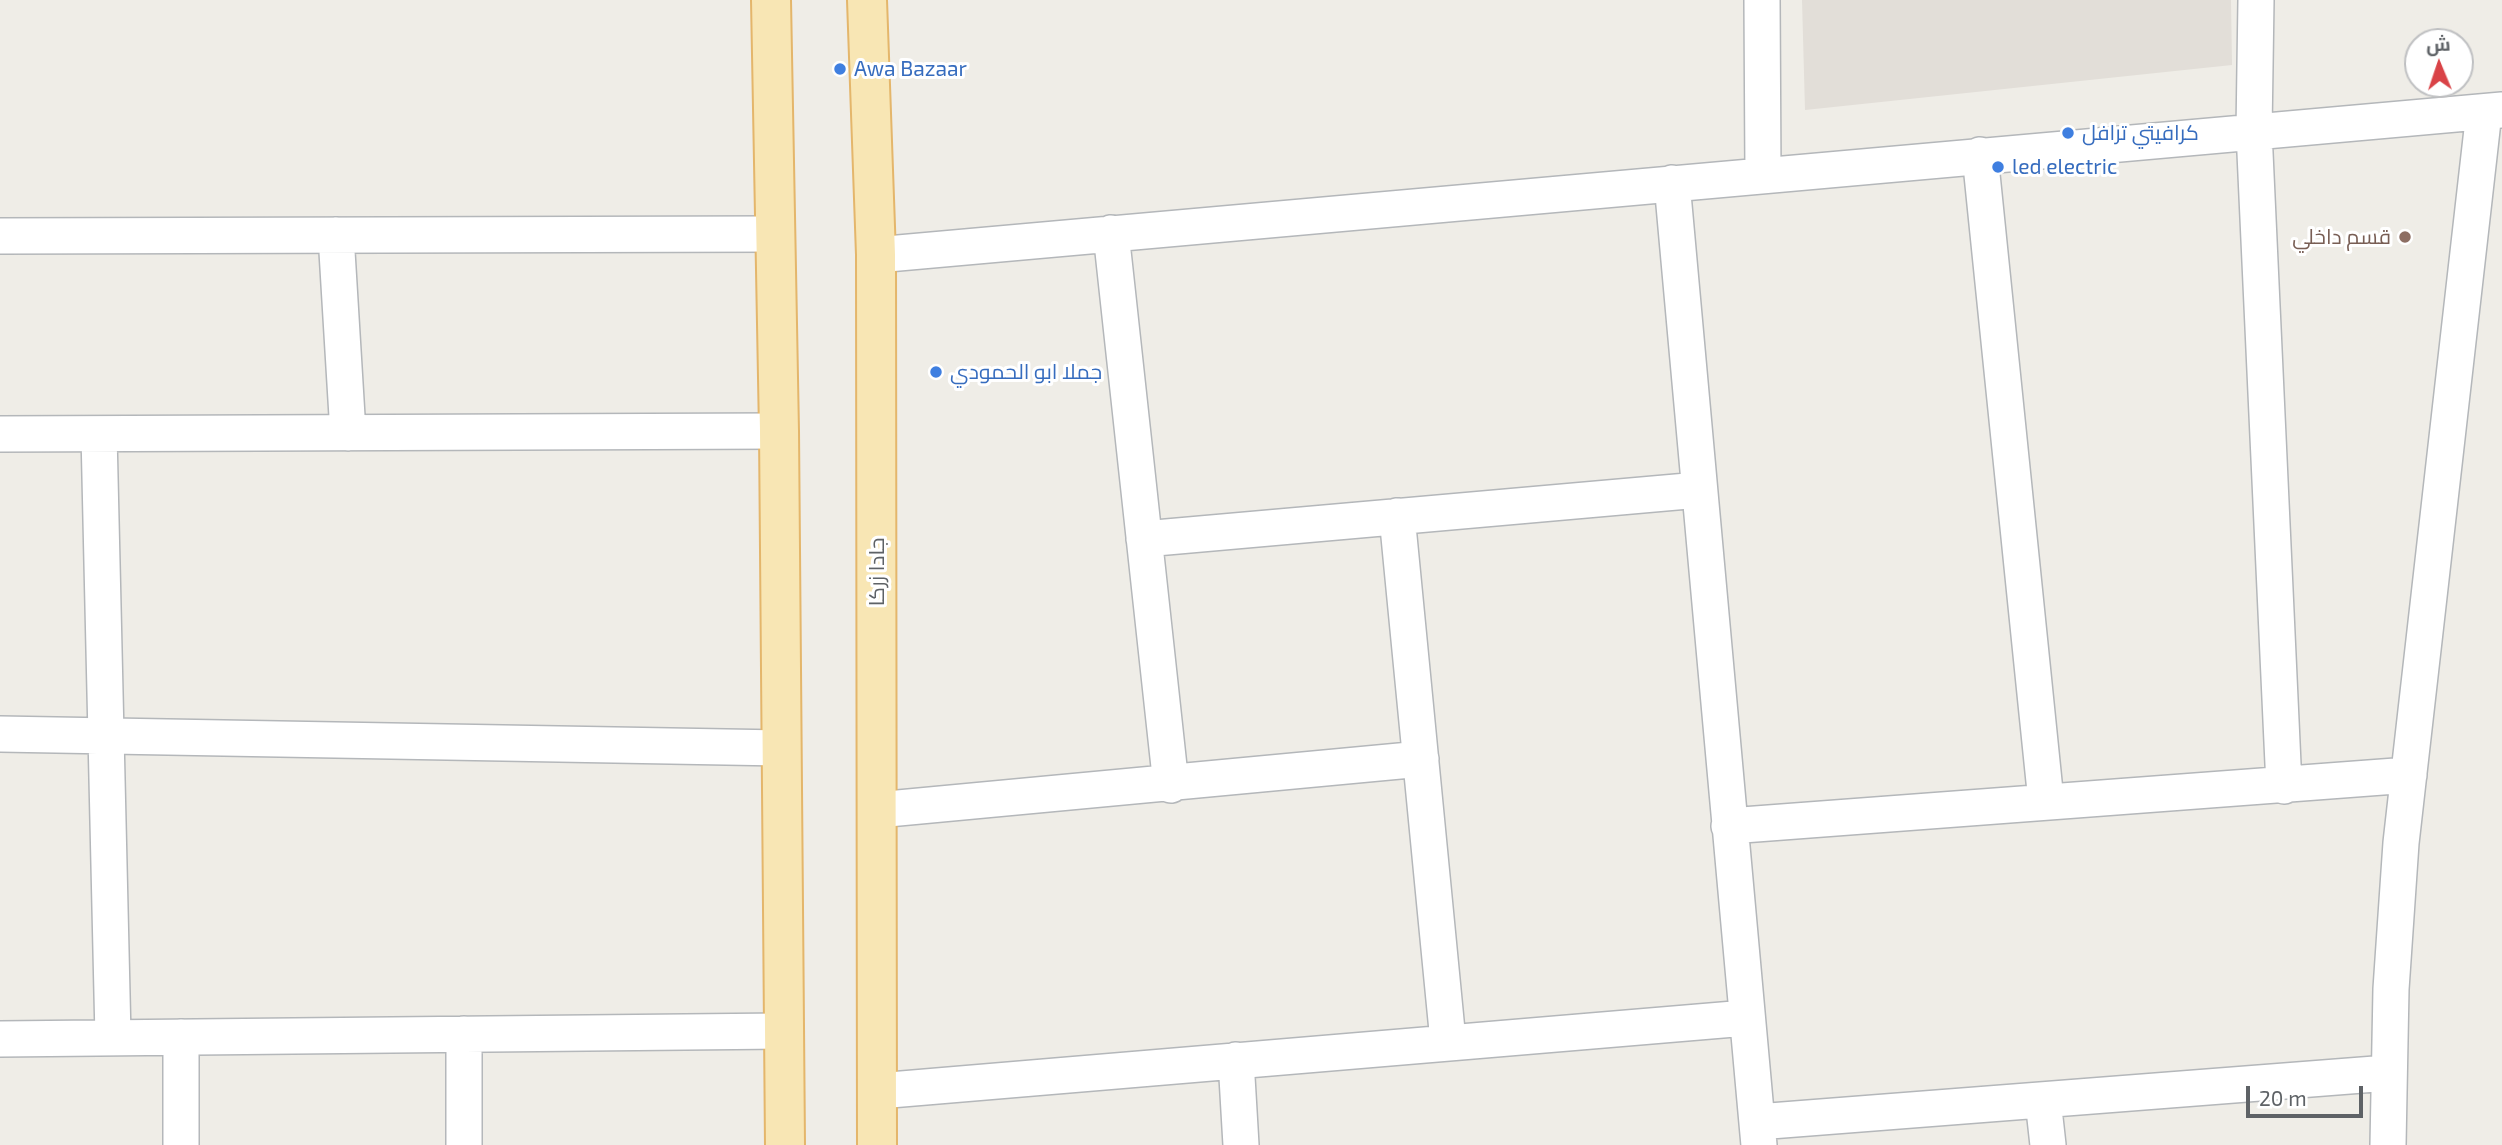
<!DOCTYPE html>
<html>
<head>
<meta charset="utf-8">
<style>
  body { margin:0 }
  #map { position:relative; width:2502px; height:1145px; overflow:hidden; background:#efede7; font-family:"Exo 2",Cairo,sans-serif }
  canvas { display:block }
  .north { position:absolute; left:2404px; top:28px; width:70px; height:70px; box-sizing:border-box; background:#fff; border:2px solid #bfc0c2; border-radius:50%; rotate:358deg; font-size:19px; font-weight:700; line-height:28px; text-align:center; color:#5e6266 }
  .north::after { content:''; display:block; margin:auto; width:24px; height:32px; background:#d94347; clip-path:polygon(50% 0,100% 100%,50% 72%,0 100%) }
  .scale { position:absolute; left:2246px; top:1086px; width:117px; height:32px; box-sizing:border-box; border:4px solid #5e6266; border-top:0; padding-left:9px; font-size:21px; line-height:24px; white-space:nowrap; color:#5e6266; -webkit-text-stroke:5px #fff; paint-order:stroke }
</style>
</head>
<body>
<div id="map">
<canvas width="2502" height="1145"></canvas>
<div class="north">ش</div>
<div class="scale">20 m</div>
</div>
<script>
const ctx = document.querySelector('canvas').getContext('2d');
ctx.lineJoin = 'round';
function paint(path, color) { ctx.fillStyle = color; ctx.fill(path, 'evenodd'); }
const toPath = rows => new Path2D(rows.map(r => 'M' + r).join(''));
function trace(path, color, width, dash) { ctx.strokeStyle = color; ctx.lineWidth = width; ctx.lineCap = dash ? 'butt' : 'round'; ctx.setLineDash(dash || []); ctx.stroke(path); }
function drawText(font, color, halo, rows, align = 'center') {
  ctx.font = font + ' "Exo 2",Cairo,sans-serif'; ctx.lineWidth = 6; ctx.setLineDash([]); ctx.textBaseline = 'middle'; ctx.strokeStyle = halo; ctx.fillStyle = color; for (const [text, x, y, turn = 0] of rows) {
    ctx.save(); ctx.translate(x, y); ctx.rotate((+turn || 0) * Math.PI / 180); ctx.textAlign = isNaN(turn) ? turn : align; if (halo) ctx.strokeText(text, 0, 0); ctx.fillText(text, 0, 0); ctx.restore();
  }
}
paint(toPath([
  [1802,0,2231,0,2232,65,1805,110]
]), '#e2ded8');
const minor = toPath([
  [1762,0,1763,175],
  [2256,0,2254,131,2284,786],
  [1980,155,2046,801],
  [1672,183,1759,1145],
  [1111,233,1171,785],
  [336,235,348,433],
  [0,236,775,234],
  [876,255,2502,110],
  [0,434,779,431],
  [99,434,113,1037],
  [1397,516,1448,1041],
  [1144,539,1699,490],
  [0,734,782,748],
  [877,810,1421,759],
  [1729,826,2409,775],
  [464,1034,464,1145],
  [181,1037,181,1145],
  [0,1039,783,1031],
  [1236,1060,1241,1145],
  [878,1091,1746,1018],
  [2043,1100,2048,1145],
  [1757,1122,2388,1073],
  [2388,1145,2391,989,2401,843,2484,112]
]);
const primary = toPath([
  [771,0,779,431,785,1145],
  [867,0,876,255,877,1145]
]);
trace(minor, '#b4b7ba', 38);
trace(primary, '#e4b66b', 42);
trace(minor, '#fff', 35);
trace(primary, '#f8e6b4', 38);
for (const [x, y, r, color] of [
  [840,69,7,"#3f7fe0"],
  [2068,133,7,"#3f7fe0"],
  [1998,167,7,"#3f7fe0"],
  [2405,237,7,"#8d6e63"],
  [936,372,7,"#3f7fe0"]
]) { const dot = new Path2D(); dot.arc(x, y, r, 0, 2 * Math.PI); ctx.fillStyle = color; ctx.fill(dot); trace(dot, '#fff', 2.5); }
drawText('21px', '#366cbe', '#fff', [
  ["Awa Bazaar",854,69],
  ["كرافيتي ترافل",2082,133],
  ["led electric",2012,167],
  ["جملا ابو الحمودي",950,372]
], 'left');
drawText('21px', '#785e54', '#fff', [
  ["قسم داخلي",2391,237]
], 'right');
drawText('21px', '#5e6266', '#fff', [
  ["جادا زرکا",877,572,-90]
]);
</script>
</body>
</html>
